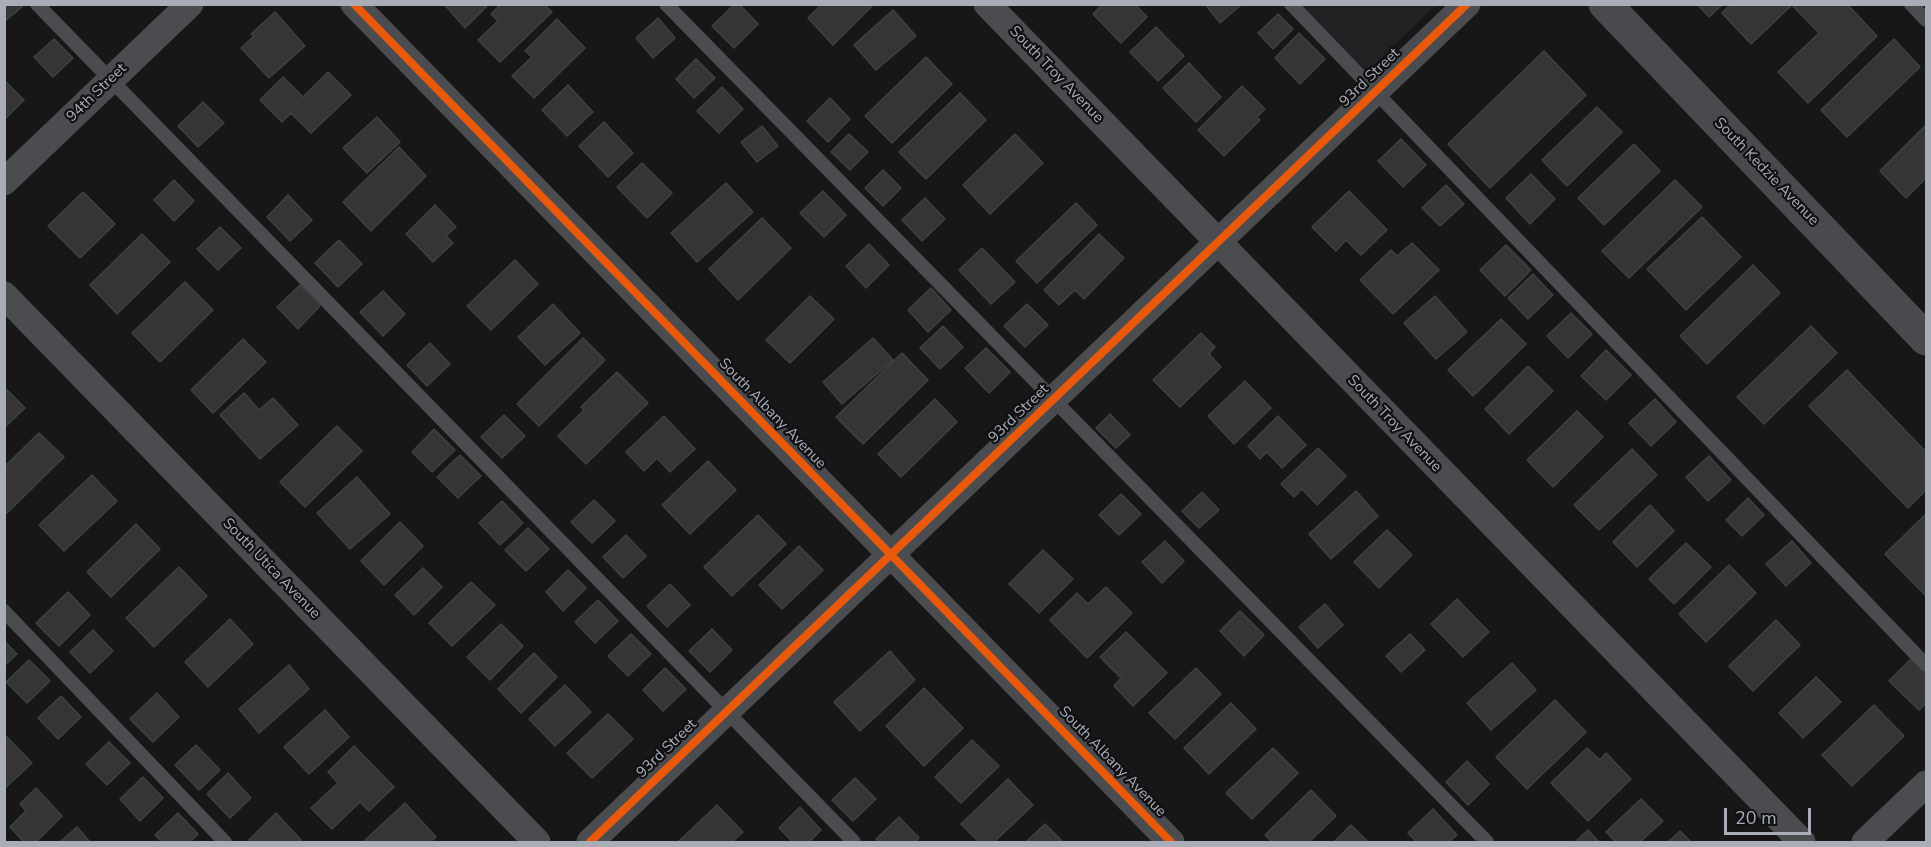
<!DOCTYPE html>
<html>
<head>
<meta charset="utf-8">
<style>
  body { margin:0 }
  #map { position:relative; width:1931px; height:847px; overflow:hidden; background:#171717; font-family:"Nunito Sans",sans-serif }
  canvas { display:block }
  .frame { position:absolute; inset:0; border:6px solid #a8adb8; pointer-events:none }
  .scale { position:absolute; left:1724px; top:808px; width:87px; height:27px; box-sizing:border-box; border:3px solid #a8adb8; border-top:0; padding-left:8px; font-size:18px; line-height:21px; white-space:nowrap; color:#a8adb8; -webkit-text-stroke:4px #111113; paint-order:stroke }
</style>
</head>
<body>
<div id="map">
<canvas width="1931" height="847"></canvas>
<div class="frame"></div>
<div class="scale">20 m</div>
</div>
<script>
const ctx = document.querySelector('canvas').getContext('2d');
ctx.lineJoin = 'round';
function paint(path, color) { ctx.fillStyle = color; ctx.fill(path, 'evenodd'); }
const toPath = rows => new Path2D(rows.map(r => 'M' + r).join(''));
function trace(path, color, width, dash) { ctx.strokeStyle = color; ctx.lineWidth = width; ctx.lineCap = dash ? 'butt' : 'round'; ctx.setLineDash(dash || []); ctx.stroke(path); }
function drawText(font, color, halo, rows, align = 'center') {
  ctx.font = font + ' "Nunito Sans",sans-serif'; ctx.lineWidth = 4.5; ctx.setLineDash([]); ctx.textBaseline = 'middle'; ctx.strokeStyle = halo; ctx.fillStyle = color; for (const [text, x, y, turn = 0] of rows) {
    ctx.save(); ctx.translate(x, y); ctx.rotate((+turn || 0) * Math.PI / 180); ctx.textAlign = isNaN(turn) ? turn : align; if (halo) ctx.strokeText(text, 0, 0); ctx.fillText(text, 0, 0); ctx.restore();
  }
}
paint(toPath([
  [1291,5,1436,5,1361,78]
]), '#212123');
const building = toPath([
  [4,4,22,4,23,6,4,22,4,4],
  [444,4,489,4,465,28,444,4],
  [501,4,544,4,552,12,500,62,478,40,498,21,491,14,501,4],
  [735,4,739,4,758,24,734,48,712,26,735,4],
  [822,4,874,4,833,45,808,18,822,4],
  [1103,4,1135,4,1147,17,1121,43,1093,14,1103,4],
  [1205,4,1242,4,1220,23,1205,4],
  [1697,4,1723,4,1709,17,1697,4],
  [1731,4,1847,4,1877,36,1808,103,1778,72,1819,33,1792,5,1751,44,1722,13,1731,4],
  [893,10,916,36,876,70,854,45,893,10],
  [275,12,305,46,269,78,241,48,254,36,251,34,275,12],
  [1278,14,1293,29,1273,49,1258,33,1278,14],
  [658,18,675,38,653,58,636,38,658,18],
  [557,19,585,48,534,98,512,76,532,57,525,51,557,19],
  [1156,27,1184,56,1158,81,1130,52,1156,27],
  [1299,33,1325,59,1300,84,1275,58,1299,33],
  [54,39,73,58,53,77,34,57,54,39],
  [1894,39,1920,67,1847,137,1821,110,1894,39],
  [1544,51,1586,95,1490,188,1448,144,1544,51],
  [926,57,952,84,892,143,865,116,926,57],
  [696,59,715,78,694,98,676,79,696,59],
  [1189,63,1221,97,1196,122,1163,88,1189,63],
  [328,72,351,95,311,133,291,113,282,122,260,100,283,77,303,97,328,72],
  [4,80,24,100,4,120,4,80],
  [568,85,593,112,567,136,542,110,568,85],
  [1242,86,1265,109,1257,117,1260,120,1224,156,1198,130,1242,86],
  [722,87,743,109,719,133,697,111,722,87],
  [960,93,986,120,926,179,899,152,960,93],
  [830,98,850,119,828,142,807,121,830,98],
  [203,102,224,123,198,147,178,126,203,102],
  [1597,107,1622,132,1567,186,1542,160,1597,107],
  [377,117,400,142,367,173,343,148,377,117],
  [604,122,633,153,608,177,579,146,604,122],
  [1926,125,1926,178,1906,198,1880,171,1926,125],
  [762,126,778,146,757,162,741,142,762,126],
  [849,134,868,152,850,170,831,152,849,134],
  [1015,134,1043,163,990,214,963,185,1015,134],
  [1401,139,1426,165,1403,187,1378,161,1401,139],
  [1634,144,1660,171,1604,225,1578,198,1634,144],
  [399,147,426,176,371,231,343,202,399,147],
  [642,163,672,193,647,218,617,187,642,163],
  [883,170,901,188,883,206,865,188,883,170],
  [1531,174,1555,199,1530,224,1506,198,1531,174],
  [174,180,194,201,174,221,154,200,174,180],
  [1675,180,1702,207,1629,278,1602,251,1675,180],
  [726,183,753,212,697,262,671,233,726,183],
  [1446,185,1464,204,1440,226,1422,208,1446,185],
  [823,191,846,215,824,237,800,213,823,191],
  [1349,191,1387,230,1361,255,1346,240,1336,251,1312,227,1349,191],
  [83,192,115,224,80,258,48,226,83,192],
  [288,195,312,220,290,241,267,217,288,195],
  [925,198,945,219,922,241,902,220,925,198],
  [1076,203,1097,225,1037,283,1016,261,1076,203],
  [435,205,456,227,446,236,453,243,433,262,406,234,435,205],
  [1702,217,1741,257,1686,310,1647,269,1702,217],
  [762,218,791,248,738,300,709,269,762,218],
  [220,227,241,248,218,270,197,249,220,227],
  [142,234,170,262,117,314,90,285,142,234],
  [1099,234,1124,258,1084,299,1075,290,1059,305,1044,290,1099,234],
  [339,240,362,264,338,287,315,263,339,240],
  [1412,243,1439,270,1393,314,1360,280,1391,250,1397,256,1412,243],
  [869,244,889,265,866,288,846,266,869,244],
  [1506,245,1531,270,1505,296,1480,270,1506,245],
  [982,248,1015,282,991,304,959,270,982,248],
  [515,260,538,284,491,330,467,306,515,260],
  [1753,265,1780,293,1707,364,1680,336,1753,265],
  [1533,274,1553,295,1528,319,1508,298,1533,274],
  [185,282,213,310,160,362,132,333,185,282],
  [300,285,320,306,298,329,277,307,300,285],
  [931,288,951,310,928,332,908,310,931,288],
  [383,291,405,314,383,336,360,312,383,291],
  [810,296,834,319,790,363,766,340,810,296],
  [1435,296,1467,332,1436,359,1404,323,1435,296],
  [553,304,580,333,545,365,518,337,553,304],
  [1027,304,1048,325,1025,347,1004,326,1027,304],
  [1571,313,1592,334,1568,358,1547,336,1571,313],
  [1501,319,1526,344,1473,396,1448,370,1501,319],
  [943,326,963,347,940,369,920,348,943,326],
  [1811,326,1837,353,1764,424,1737,397,1811,326],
  [1201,333,1215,347,1209,354,1221,367,1180,407,1153,380,1201,333],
  [583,338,605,360,539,426,517,404,583,338],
  [873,338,893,360,842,404,823,382,873,338],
  [243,339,266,362,213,413,191,390,243,339],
  [430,343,450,364,427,386,407,365,430,343],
  [986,348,1010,372,989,393,965,368,986,348],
  [1606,350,1631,375,1606,400,1581,376,1606,350],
  [902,353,928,380,863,444,836,417,902,353],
  [1528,366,1553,391,1509,434,1485,409,1528,366],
  [1847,370,1926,452,1926,490,1908,508,1809,406,1847,370],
  [617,372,648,403,586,464,558,436,584,410,581,407,617,372],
  [1245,381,1271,408,1234,444,1208,416,1245,381],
  [4,387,25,408,4,428,4,387],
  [244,393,259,410,273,398,298,425,260,459,220,415,244,393],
  [935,399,957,422,901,477,878,454,935,399],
  [1655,399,1676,422,1651,446,1629,423,1655,399],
  [1577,411,1603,437,1553,487,1527,460,1577,411],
  [1110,414,1130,435,1116,448,1096,428,1110,414],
  [504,415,525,436,502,458,481,437,504,415],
  [664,416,695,449,670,472,657,458,644,471,626,452,664,416],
  [1278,416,1306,445,1282,468,1267,452,1260,459,1248,446,1278,416],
  [337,426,362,451,305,507,280,482,337,426],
  [434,429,455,450,432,472,412,452,434,429],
  [39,433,64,457,7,513,4,511,4,467,39,433],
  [1318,448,1346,476,1317,505,1302,489,1294,497,1281,484,1318,448],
  [1632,449,1657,475,1599,530,1574,505,1632,449],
  [460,455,481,476,458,498,437,477,460,455],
  [1709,456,1731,480,1708,501,1686,477,1709,456],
  [708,461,736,490,690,534,662,505,708,461],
  [92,475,117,501,64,551,39,525,92,475],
  [357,477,390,514,350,549,317,513,357,477],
  [1356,491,1378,516,1331,559,1309,534,1356,491],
  [1202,492,1219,510,1199,528,1182,511,1202,492],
  [1121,494,1141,514,1119,535,1099,515,1121,494],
  [1748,498,1764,515,1742,536,1726,520,1748,498],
  [594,500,615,521,592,543,571,522,594,500],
  [502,501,523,523,500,545,479,523,502,501],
  [1650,505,1674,531,1637,567,1613,542,1650,505],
  [1926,514,1926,593,1925,595,1885,554,1926,514],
  [758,515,786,544,732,596,704,567,758,515],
  [400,522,423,546,384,585,361,561,400,522],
  [136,524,160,549,111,597,87,572,136,524],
  [528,528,549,549,526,571,505,550,528,528],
  [1387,530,1412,555,1379,588,1354,562,1387,530],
  [626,535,646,556,623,578,603,557,626,535],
  [1165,541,1184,561,1162,583,1142,562,1165,541],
  [1792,541,1811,563,1786,586,1766,564,1792,541],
  [1686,543,1711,567,1674,604,1649,579,1686,543],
  [799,546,823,570,782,609,759,585,799,546],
  [1043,550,1073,579,1039,613,1009,584,1043,550],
  [1729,565,1756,593,1706,642,1679,614,1729,565],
  [179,567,207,596,154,647,126,618,179,567],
  [423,568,442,587,414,615,395,595,423,568],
  [568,570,586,588,563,611,546,592,568,570],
  [471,582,495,605,452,646,429,623,471,582],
  [670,584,690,605,667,627,647,606,670,584],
  [1106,587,1132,613,1087,658,1050,620,1077,593,1088,604,1106,587],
  [68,592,90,615,59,646,36,623,68,592],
  [1457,599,1489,632,1463,657,1431,624,1457,599],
  [598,600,618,621,595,643,575,622,598,600],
  [1325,604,1343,625,1318,648,1299,627,1325,604],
  [1240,611,1264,635,1244,656,1220,631,1240,611],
  [230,619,253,644,208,687,185,662,230,619],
  [1776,620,1800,645,1753,691,1729,666,1776,620],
  [501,624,523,646,490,680,467,657,501,624],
  [712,629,732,650,710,672,689,651,712,629],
  [93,630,113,651,90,673,70,652,93,630],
  [1126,632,1167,673,1133,706,1114,686,1121,678,1100,657,1126,632],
  [631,634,651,654,628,676,608,656,631,634],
  [1410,634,1425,650,1401,672,1386,656,1410,634],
  [4,641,17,654,4,666,4,641],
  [890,651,915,680,860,731,834,702,890,651],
  [534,653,557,677,521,713,498,689,534,653],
  [1913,657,1926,671,1926,703,1919,710,1889,681,1913,657],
  [29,660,50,681,27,703,6,682,29,660],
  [1512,663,1536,690,1491,730,1467,703,1512,663],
  [289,665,309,689,259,733,239,709,289,665],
  [665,668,686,689,663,711,643,690,665,668],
  [1196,668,1221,694,1175,739,1149,713,1196,668],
  [1816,677,1841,702,1803,738,1779,713,1816,677],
  [565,685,591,712,555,746,529,719,565,685],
  [924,688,963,728,924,766,886,726,924,688],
  [157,693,179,717,153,742,130,719,157,693],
  [61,696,81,717,58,739,38,718,61,696],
  [1555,700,1586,732,1527,789,1496,757,1555,700],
  [1231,703,1256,729,1209,774,1184,748,1231,703],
  [1874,705,1904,736,1852,786,1822,755,1874,705],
  [325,710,349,737,309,774,284,747,325,710],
  [608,714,633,739,592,778,567,753,608,714],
  [6,736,32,763,4,789,4,737,6,736],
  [972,740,999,766,961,803,935,777,972,740],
  [109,742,130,763,107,785,86,764,109,742],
  [196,745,220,770,199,790,175,765,196,745],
  [354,746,394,787,369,811,360,802,332,829,311,808,338,783,328,772,354,746],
  [1273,748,1298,773,1252,819,1226,793,1273,748],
  [1587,748,1600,760,1606,753,1631,779,1588,821,1551,783,1587,748],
  [1467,761,1489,784,1468,805,1446,782,1467,761],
  [228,773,251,798,230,818,207,794,228,773],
  [143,777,163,798,140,821,120,799,143,777],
  [855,778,876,799,853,821,832,800,855,778],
  [1008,779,1033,805,994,842,979,842,961,824,1008,779],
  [36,788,62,816,36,842,24,842,10,827,26,811,20,804,36,788],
  [1311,790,1336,816,1309,842,1272,842,1265,835,1311,790],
  [1641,799,1663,821,1640,842,1616,842,1606,832,1641,799],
  [405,803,436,837,430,842,363,842,405,803],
  [717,805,743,832,732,842,678,842,717,805],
  [800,807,821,830,809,842,793,842,779,828,800,807],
  [1433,809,1457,835,1449,842,1417,842,1408,833,1433,809],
  [178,813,198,834,190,842,162,842,155,835,178,813],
  [276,813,301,840,298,842,252,842,249,840,276,813],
  [899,817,919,838,915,842,880,842,876,839,899,817],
  [1045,824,1063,842,1026,842,1045,824],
  [1351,825,1368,842,1334,842,1351,825],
  [77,827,90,842,60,842,77,827],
  [1588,830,1599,842,1575,842,1588,830],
  [1680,831,1691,842,1668,842,1680,831]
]);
paint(building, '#353536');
trace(building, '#3f4043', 1.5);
trace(toPath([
  [37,4,854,842],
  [666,4,1487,842],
  [1291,4,1926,665],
  [1911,4,1926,20],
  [4,611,225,842]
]), '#4b4c50', 14);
trace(toPath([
  [354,4,1171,842],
  [987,4,1802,842],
  [4,182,190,4],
  [4,295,537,842],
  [590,842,1467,4],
  [1865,842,1926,784]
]), '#4b4c50', 27);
trace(toPath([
  [1605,4,1926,339]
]), '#4a4a4e', 33);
trace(toPath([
  [354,4,1171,842],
  [590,842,1467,4]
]), '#e8590c', 8);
drawText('15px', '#a8adb8', '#111113', [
  ["South Troy Avenue",1056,75,46],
  ["93rd Street",1370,78,-44],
  ["94th Street",97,93,-44],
  ["South Kedzie Avenue",1766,172,46],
  ["South Albany Avenue",772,414,46],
  ["93rd Street",1019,414,-44],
  ["South Troy Avenue",1394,424,46],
  ["South Utica Avenue",271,569,46],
  ["93rd Street",667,749,-44],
  ["South Albany Avenue",1112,762,46]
]);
</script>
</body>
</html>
